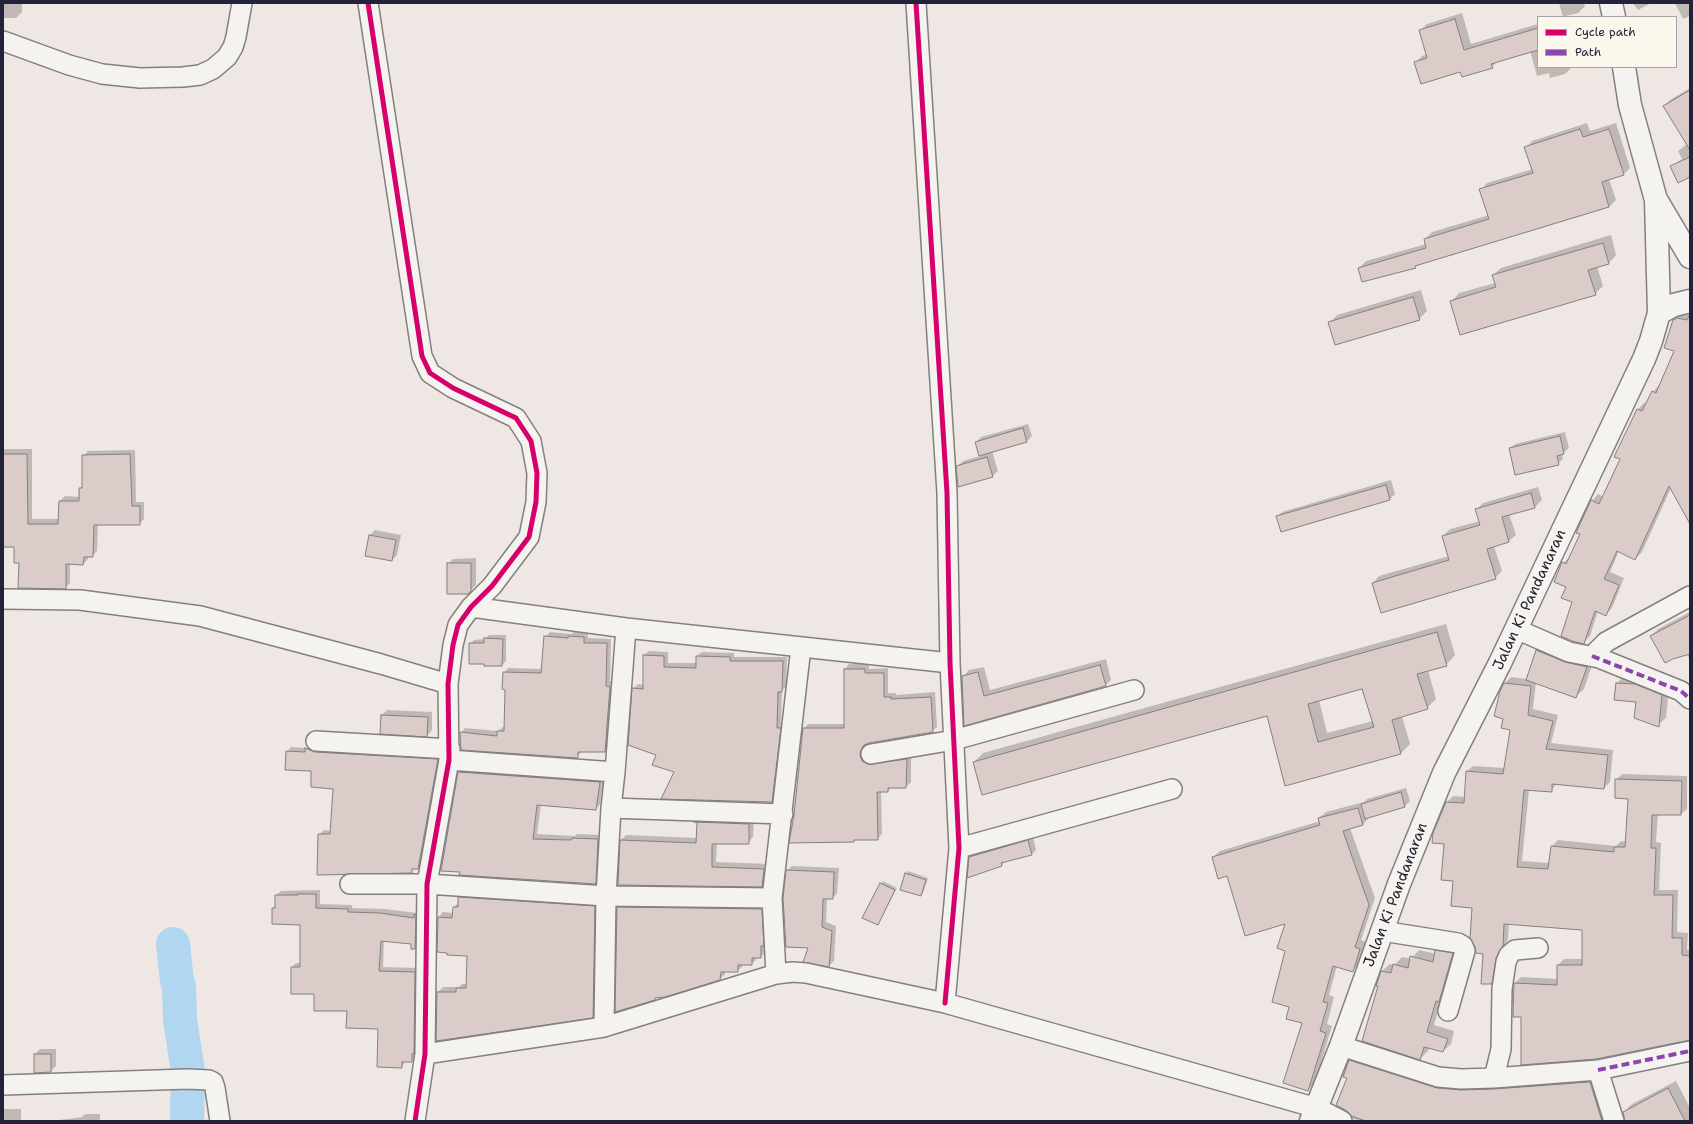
<!DOCTYPE html>
<html>
<head>
<meta charset="utf-8">
<style>
  body { margin:0 }
  #map { position:relative; width:1693px; height:1124px; overflow:hidden; background:#efe7e3; font-family:"Shantell Sans",sans-serif }
  canvas { display:block }
  .frame { position:absolute; inset:0; border:4px solid #22223b; pointer-events:none }
  .legend { position:absolute; left:1537px; top:16px; width:140px; height:52px; box-sizing:border-box; background:#fbf7ec; border:1px solid #a4a2a5; margin:0; padding:5px 7px; list-style:none; font-size:12px; color:#22223b }
  .legend li { display:flex; align-items:center; gap:8px; height:20px }
  .legend b { width:20px; border:1px solid #a4a2a5 }
</style>
</head>
<body>
<div id="map">
<canvas width="1693" height="1124"></canvas>
<div class="frame"></div>
<ul class="legend">
<li><b style="height:5px;background:#d6006c"></b>Cycle path</li>
<li><b style="height:5px;background:#8e44ad"></b>Path</li>
</ul>
</div>
<script>
const ctx = document.querySelector('canvas').getContext('2d');
ctx.lineJoin = 'round';
function paint(path, color) { ctx.fillStyle = color; ctx.fill(path, 'evenodd'); }
const toPath = rows => new Path2D(rows.map(r => 'M' + r).join(''));
function trace(path, color, width, dash) { ctx.strokeStyle = color; ctx.lineWidth = width; ctx.lineCap = dash ? 'butt' : 'round'; ctx.setLineDash(dash || []); ctx.stroke(path); }
function drawText(font, color, halo, rows, align = 'center') {
  ctx.font = font + ' "Shantell Sans",sans-serif'; ctx.lineWidth = 3; ctx.setLineDash([]); ctx.textBaseline = 'middle'; ctx.strokeStyle = halo; ctx.fillStyle = color; for (const [text, x, y, turn = 0] of rows) {
    ctx.save(); ctx.translate(x, y); ctx.rotate((+turn || 0) * Math.PI / 180); ctx.textAlign = isNaN(turn) ? turn : align; if (halo) ctx.strokeText(text, 0, 0); ctx.fillText(text, 0, 0); ctx.restore();
  }
}
paint(toPath([
  [3,3,22,3,22,12,16,18,3,18],
  [1559,3,1584,3,1585,6,1578,13,1561,17,1563,17],
  [1633,3,1651,3,1638,10],
  [1675,3,1690,3,1690,16,1683,19],
  [1462,13,1471,44,1538,24,1538,67,1572,67,1565,74,1550,78,1549,73,1537,76,1530,51,1499,60,1492,67,1461,71,1415,63,1422,56,1427,54,1420,31,1427,24],
  [1690,88,1690,176,1671,167,1682,159,1678,151,1687,144,1664,106,1670,100],
  [1587,123,1590,131,1616,123,1630,168,1623,175,1609,179,1616,200,1609,207,1418,264,1415,267,1362,281,1359,268,1366,261,1426,244,1425,239,1432,232,1489,215,1481,190,1487,183,1533,169,1526,148,1532,141],
  [1611,235,1616,255,1609,263,1597,266,1603,286,1595,294,1452,301,1459,293,1495,283,1493,275,1501,268],
  [1421,290,1427,311,1419,319,1330,323,1337,315],
  [1690,310,1690,506,1671,488,1642,552,1635,559,1619,551,1610,572,1624,578,1612,608,1606,614,1598,611,1590,636,1583,643,1574,601,1567,587,1563,563,1570,557,1581,534,1592,501,1598,494,1604,497,1621,459,1616,456,1638,409,1644,403,1647,404,1653,392,1659,385,1675,350,1674,320,1681,313],
  [1028,424,1032,436,1027,441,992,451,998,471,992,476,957,467,963,461,980,456,976,442,981,437],
  [1565,432,1569,448,1562,454,1563,459,1558,464,1510,449,1515,444],
  [3,449,32,449,32,519,59,519,60,501,65,496,80,497,80,488,83,486,83,456,88,451,135,450,136,502,144,502,144,519,139,524,98,524,97,551,92,556,88,556,88,559,83,564,70,563,70,583,65,588,20,562,15,546,3,546],
  [1391,480,1395,494,1390,499,1277,517,1282,512],
  [1538,487,1542,500,1535,507,1509,514,1516,535,1509,541,1494,546,1502,571,1495,578,1373,583,1379,576,1449,556,1443,536,1450,529,1480,521,1477,509,1483,503],
  [375,530,401,535,397,555,392,560,370,535],
  [476,558,476,585,468,593,448,564,453,559],
  [1690,612,1690,660,1687,654,1651,636,1658,629],
  [1446,624,1455,655,1446,665,1428,670,1436,699,1427,708,1402,716,1410,744,1401,753,1286,785,1267,715,974,762,983,753],
  [1363,688,1373,721,1327,733,1319,700],
  [550,632,572,634,573,632,588,633,588,638,611,639,610,681,615,682,609,746,604,751,582,751,577,757,461,733,465,728,498,731,503,727,505,727,506,689,504,673,508,668,542,669,545,637],
  [489,635,506,635,506,661,502,665,470,644,474,640,485,639],
  [1545,643,1594,659,1584,689,1576,696,1536,682,1533,709,1558,715,1551,743,1613,750,1610,782,1604,788,1557,783,1551,791,1529,790,1522,861,1550,863,1552,846,1558,840,1616,846,1621,841,1627,842,1629,798,1616,780,1622,774,1687,776,1687,809,1681,814,1658,814,1656,842,1661,843,1659,890,1678,890,1677,932,1688,933,1687,950,1690,950,1690,1040,1514,1016,1515,983,1521,977,1558,979,1558,965,1564,959,1583,959,1583,929,1509,923,1508,939,1501,951,1497,978,1491,983,1473,907,1455,880,1447,802,1453,796,1465,797,1467,771,1473,766,1505,768,1511,730,1504,718,1505,683,1511,677,1527,679,1537,650],
  [649,651,668,652,668,663,697,663,697,656,702,652,734,653,734,657,787,657,786,687,782,690,781,724,784,724,776,797,772,801,676,772,657,754,633,689,638,684,644,685,644,655],
  [1106,659,1111,680,1105,686,965,724,963,677,969,670,984,667,990,690],
  [849,664,869,664,869,669,888,668,888,693,896,693,896,695,935,692,937,727,932,731,869,742,865,744,864,750,911,755,911,782,906,787,892,787,888,791,881,791,882,834,877,839,856,839,854,841,791,842,795,815,804,729,808,724,845,724,845,669],
  [1625,675,1669,687,1666,718,1658,725,1637,701,1615,699,1617,683],
  [387,710,432,712,432,730,427,736,382,715],
  [311,745,442,755,422,864,418,868,415,868,411,872,319,835,324,830,331,831,334,788,287,752,291,747,307,748],
  [464,768,604,778,600,804,596,809,541,804,537,834,575,836,577,834,602,835,600,879,595,883,460,874,459,772],
  [1406,788,1410,801,1405,806,1369,817,1363,825,1350,828,1375,898,1361,940,1366,942,1359,964,1352,971,1337,966,1329,995,1334,997,1327,1024,1332,1026,1315,1083,1308,1090,1303,1022,1290,1006,1286,923,1227,875,1213,857,1220,851,1320,821,1319,818,1326,812,1364,802,1367,799],
  [700,817,754,819,753,837,748,843,717,843,716,862,769,864,767,881,762,886,621,840,626,835,697,838,698,821,696,821],
  [1033,837,1036,850,1032,854,1005,861,1002,865,970,857,975,853],
  [792,866,839,868,837,893,833,898,827,898,826,922,836,926,834,961,829,966,809,947,787,871],
  [908,871,928,878,923,893,921,895,906,874],
  [883,881,897,888,878,924,864,917],
  [320,890,320,904,352,905,352,908,385,909,417,913,420,911,419,944,415,948,412,943,384,940,383,967,419,968,416,1057,411,1061,406,1061,401,1067,379,1028,348,1010,315,993,292,967,296,963,301,963,301,924,273,908,276,906,276,895,281,891],
  [464,893,599,902,598,1012,593,1017,438,992,443,987,459,987,462,984,467,984,468,955,439,917,443,912,453,913,454,907,459,902,459,898],
  [622,903,766,905,765,952,761,957,756,957,756,960,751,964,742,964,742,967,737,971,725,971,725,974,720,979,657,996,654,999,618,908],
  [1443,943,1460,946,1446,993,1442,998,1434,1025,1454,1031,1451,1044,1443,1051,1429,1047,1428,1051,1420,1059,1380,986,1377,985,1382,971,1390,964,1394,965,1402,957,1411,959,1419,950,1436,954,1436,951],
  [40,1049,56,1049,56,1066,51,1071,35,1054],
  [1355,1056,1443,1083,1595,1077,1610,1121,1363,1121,1353,1119,1348,1077,1350,1061],
  [1676,1081,1690,1108,1690,1121,1625,1121,1624,1112,1632,1104],
  [3,1109,21,1109,21,1121,3,1121],
  [85,1114,100,1114,100,1121,52,1121,82,1117]
]), '#0003');
trace(toPath([
  [173,944,177,981,179,987,180,1020,188,1071,187,1121]
]), '#b1d6f0', 34);
const building = toPath([
  [1455,19,1464,50,1538,28,1538,50,1491,64,1493,68,1462,77,1460,72,1421,84,1414,62,1427,58,1419,30,1455,19],
  [1690,90,1690,150,1663,106,1690,90],
  [1580,129,1583,137,1609,129,1624,175,1602,182,1609,207,1415,266,1416,268,1362,282,1358,268,1426,248,1424,239,1489,219,1479,189,1533,173,1524,147,1580,129],
  [1690,157,1690,177,1678,183,1670,166,1690,157],
  [1603,243,1609,264,1588,270,1596,295,1460,335,1450,301,1496,287,1492,275,1603,243],
  [1413,297,1420,320,1335,345,1328,322,1413,297],
  [1690,314,1690,524,1669,486,1635,560,1617,551,1604,579,1619,585,1606,616,1595,611,1584,644,1572,641,1561,636,1572,602,1561,598,1566,587,1554,582,1562,562,1566,564,1580,534,1576,533,1591,500,1599,504,1620,459,1614,457,1637,409,1642,411,1652,391,1656,393,1674,351,1664,348,1673,320,1677,318,1687,320,1690,314],
  [1023,428,1027,442,979,456,975,442,1023,428],
  [1560,436,1564,454,1557,456,1559,465,1515,475,1509,448,1560,436],
  [3,454,27,454,28,524,58,524,59,501,79,501,79,488,82,488,82,455,130,454,132,506,140,506,140,525,94,525,93,557,84,557,83,565,66,564,66,589,18,588,19,563,14,563,14,547,3,547,3,454],
  [987,457,993,477,958,487,956,466,987,457],
  [1386,485,1390,500,1281,532,1276,516,1386,485],
  [1531,493,1535,508,1502,517,1509,542,1487,549,1496,579,1381,613,1372,583,1449,560,1442,536,1480,525,1475,509,1531,493],
  [369,535,396,540,392,561,365,556,369,535],
  [447,563,471,563,471,591,468,594,447,594,447,563],
  [1690,615,1690,654,1673,659,1665,663,1650,636,1690,615],
  [1437,632,1447,666,1417,674,1428,709,1392,720,1401,754,1285,786,1267,716,982,795,973,762,1437,632],
  [1362,689,1374,727,1318,742,1308,704,1362,689],
  [544,636,568,638,568,636,584,637,584,643,607,643,606,686,610,687,605,752,578,752,578,758,461,750,460,732,497,736,497,731,504,731,505,690,502,689,503,672,541,673,544,636],
  [484,638,503,639,502,666,484,666,484,664,469,664,469,643,484,643,484,638],
  [1536,650,1565,662,1587,667,1576,698,1526,680,1536,650],
  [643,655,664,656,664,667,696,668,696,656,730,657,730,661,783,661,782,692,778,692,777,728,781,728,772,802,661,799,674,772,652,765,656,755,628,745,632,688,643,689,643,655],
  [1100,665,1106,686,964,726,962,676,978,672,984,696,1100,665],
  [844,669,865,669,865,673,884,673,884,697,891,697,891,699,931,697,933,732,869,743,864,745,861,750,860,755,862,761,868,764,907,759,906,788,888,788,888,792,877,792,878,840,854,840,854,842,789,843,794,815,803,728,844,728,844,669],
  [1504,683,1531,686,1528,715,1553,721,1546,749,1608,755,1604,789,1552,784,1552,792,1524,790,1517,867,1548,869,1551,846,1614,852,1614,847,1625,847,1628,799,1615,798,1615,779,1682,781,1681,815,1652,815,1651,848,1656,848,1654,895,1673,895,1672,938,1682,938,1682,955,1690,956,1690,1040,1596,1059,1521,1065,1521,1017,1513,1017,1514,983,1557,985,1557,965,1582,965,1582,930,1504,924,1503,946,1496,958,1492,984,1481,984,1483,954,1476,953,1475,947,1470,938,1472,908,1451,906,1453,881,1441,880,1444,844,1432,843,1433,833,1446,802,1464,803,1466,771,1503,774,1510,730,1501,728,1503,719,1494,716,1500,691,1504,683],
  [1616,683,1635,684,1662,695,1659,727,1634,718,1636,702,1614,700,1616,683],
  [381,715,428,717,427,737,380,734,381,715],
  [305,748,315,752,438,759,418,869,412,869,412,873,317,875,318,834,330,834,333,789,311,787,311,771,285,770,286,751,305,752,305,748],
  [458,772,600,782,596,810,537,805,533,839,571,840,572,838,598,839,596,884,459,875,460,872,441,871,458,772],
  [1401,792,1405,807,1365,819,1361,804,1401,792],
  [1358,808,1363,825,1343,831,1369,905,1355,947,1360,949,1353,972,1333,966,1323,1002,1328,1003,1320,1031,1326,1033,1308,1091,1283,1083,1302,1023,1286,1019,1289,1007,1272,1002,1285,951,1277,948,1285,924,1245,936,1227,876,1218,879,1212,857,1320,825,1318,818,1358,808],
  [694,822,749,824,749,844,712,844,712,867,764,869,762,887,618,885,620,840,696,843,697,822,694,822],
  [1028,840,1032,855,1001,863,1002,866,967,878,969,857,1028,840],
  [786,870,834,872,833,899,823,899,822,927,832,931,829,967,803,962,808,948,786,947,783,898,786,870],
  [905,873,926,880,921,896,900,890,905,873],
  [880,883,895,890,878,925,862,918,880,883],
  [298,894,316,894,316,908,348,909,348,912,380,913,414,918,414,914,416,915,415,949,411,949,411,944,381,941,379,971,415,972,414,1053,412,1054,412,1062,402,1062,402,1068,377,1067,378,1029,346,1028,347,1011,314,1011,314,994,291,994,291,967,300,967,300,925,272,924,272,908,275,908,275,895,298,895,298,894],
  [458,897,595,906,593,1018,436,1041,437,992,456,992,456,988,466,988,467,956,447,955,447,953,437,952,438,917,452,918,453,907,458,907,458,897],
  [617,907,762,909,764,946,761,946,761,958,752,958,752,965,738,965,738,972,721,972,720,980,665,997,655,998,655,1000,615,1012,617,907],
  [1435,950,1453,953,1439,1002,1436,1001,1427,1032,1448,1039,1443,1052,1424,1047,1420,1060,1362,1041,1378,986,1376,986,1381,971,1391,973,1393,964,1408,968,1410,956,1433,962,1435,950],
  [34,1054,51,1054,51,1072,34,1073,34,1054],
  [1349,1060,1437,1088,1461,1090,1494,1089,1590,1082,1602,1121,1366,1121,1351,1116,1347,1111,1336,1105,1347,1078,1343,1077,1349,1060],
  [1668,1088,1685,1121,1625,1121,1623,1112,1668,1088]
]);
paint(building, '#dbccc9');
trace(building, '#837f82', 1);
const street = toPath([
  [368,3,422,356,430,373,453,388,516,418,531,441,537,473,536,502,529,537,492,586,471,607,458,625,453,645,448,684,449,760,427,884,425,1054,415,1121],
  [916,3,947,493,950,663,959,848,945,1003],
  [3,41,69,65,102,74,140,78,183,77,200,75,213,69,227,57,233,47,236,37,242,3],
  [3,599,80,600,200,616,381,664,448,684],
  [471,607,626,628,950,663],
  [1516,629,1569,652,1599,658,1681,691,1690,699],
  [1592,656,1606,642,1690,596],
  [316,741,450,749],
  [871,754,954,740,1134,690],
  [449,760,615,772],
  [611,808,783,814],
  [959,848,1172,789],
  [350,884,427,884,606,896,772,898],
  [1382,931,1458,943,1463,946,1465,951,1448,1011],
  [776,974,772,898,801,647],
  [604,1027,606,896,611,808,615,772,626,628],
  [1341,1046,1438,1077,1461,1079,1494,1078,1598,1070,1614,1121],
  [425,1054,604,1027,776,974,793,972,806,973,945,1003,1317,1108,1342,1121],
  [1598,1070,1690,1051],
  [1494,1078,1501,1049,1502,989,1506,962,1509,955,1515,950,1538,948],
  [3,1085,188,1079,209,1080,213,1082,215,1088,220,1121]
]);
const secondary = toPath([
  [1611,3,1614,17],
  [1657,201,1690,257],
  [1659,313,1674,305,1690,301],
  [1311,1121,1341,1046,1399,884,1444,773,1500,663,1644,359,1651,341,1659,313,1656,200,1630,105,1624,67]
]);
trace(street, '#837f82', 22);
trace(secondary, '#837f82', 25);
trace(street, '#f5f3ef', 19);
trace(secondary, '#f5f3ef', 22);
trace(toPath([
  [1592,656,1681,691,1690,699],
  [1598,1070,1690,1051]
]), '#8e44ad', 4, [8, 4]);
trace(toPath([
  [368,3,422,356,430,373,453,388,516,418,531,441,537,473,536,502,529,537,492,586,471,607,458,625,453,645,448,684,449,760,427,884,425,1054,415,1121],
  [916,3,947,493,950,663,959,848,945,1003]
]), '#d6006c', 5);
drawText('15px', '#22223b', '#fbf7ec', [
  ["Jalan Ki Pandanaran",1530,600,-65],
  ["Jalan Ki Pandanaran",1396,895,-69]
]);
</script>
</body>
</html>
